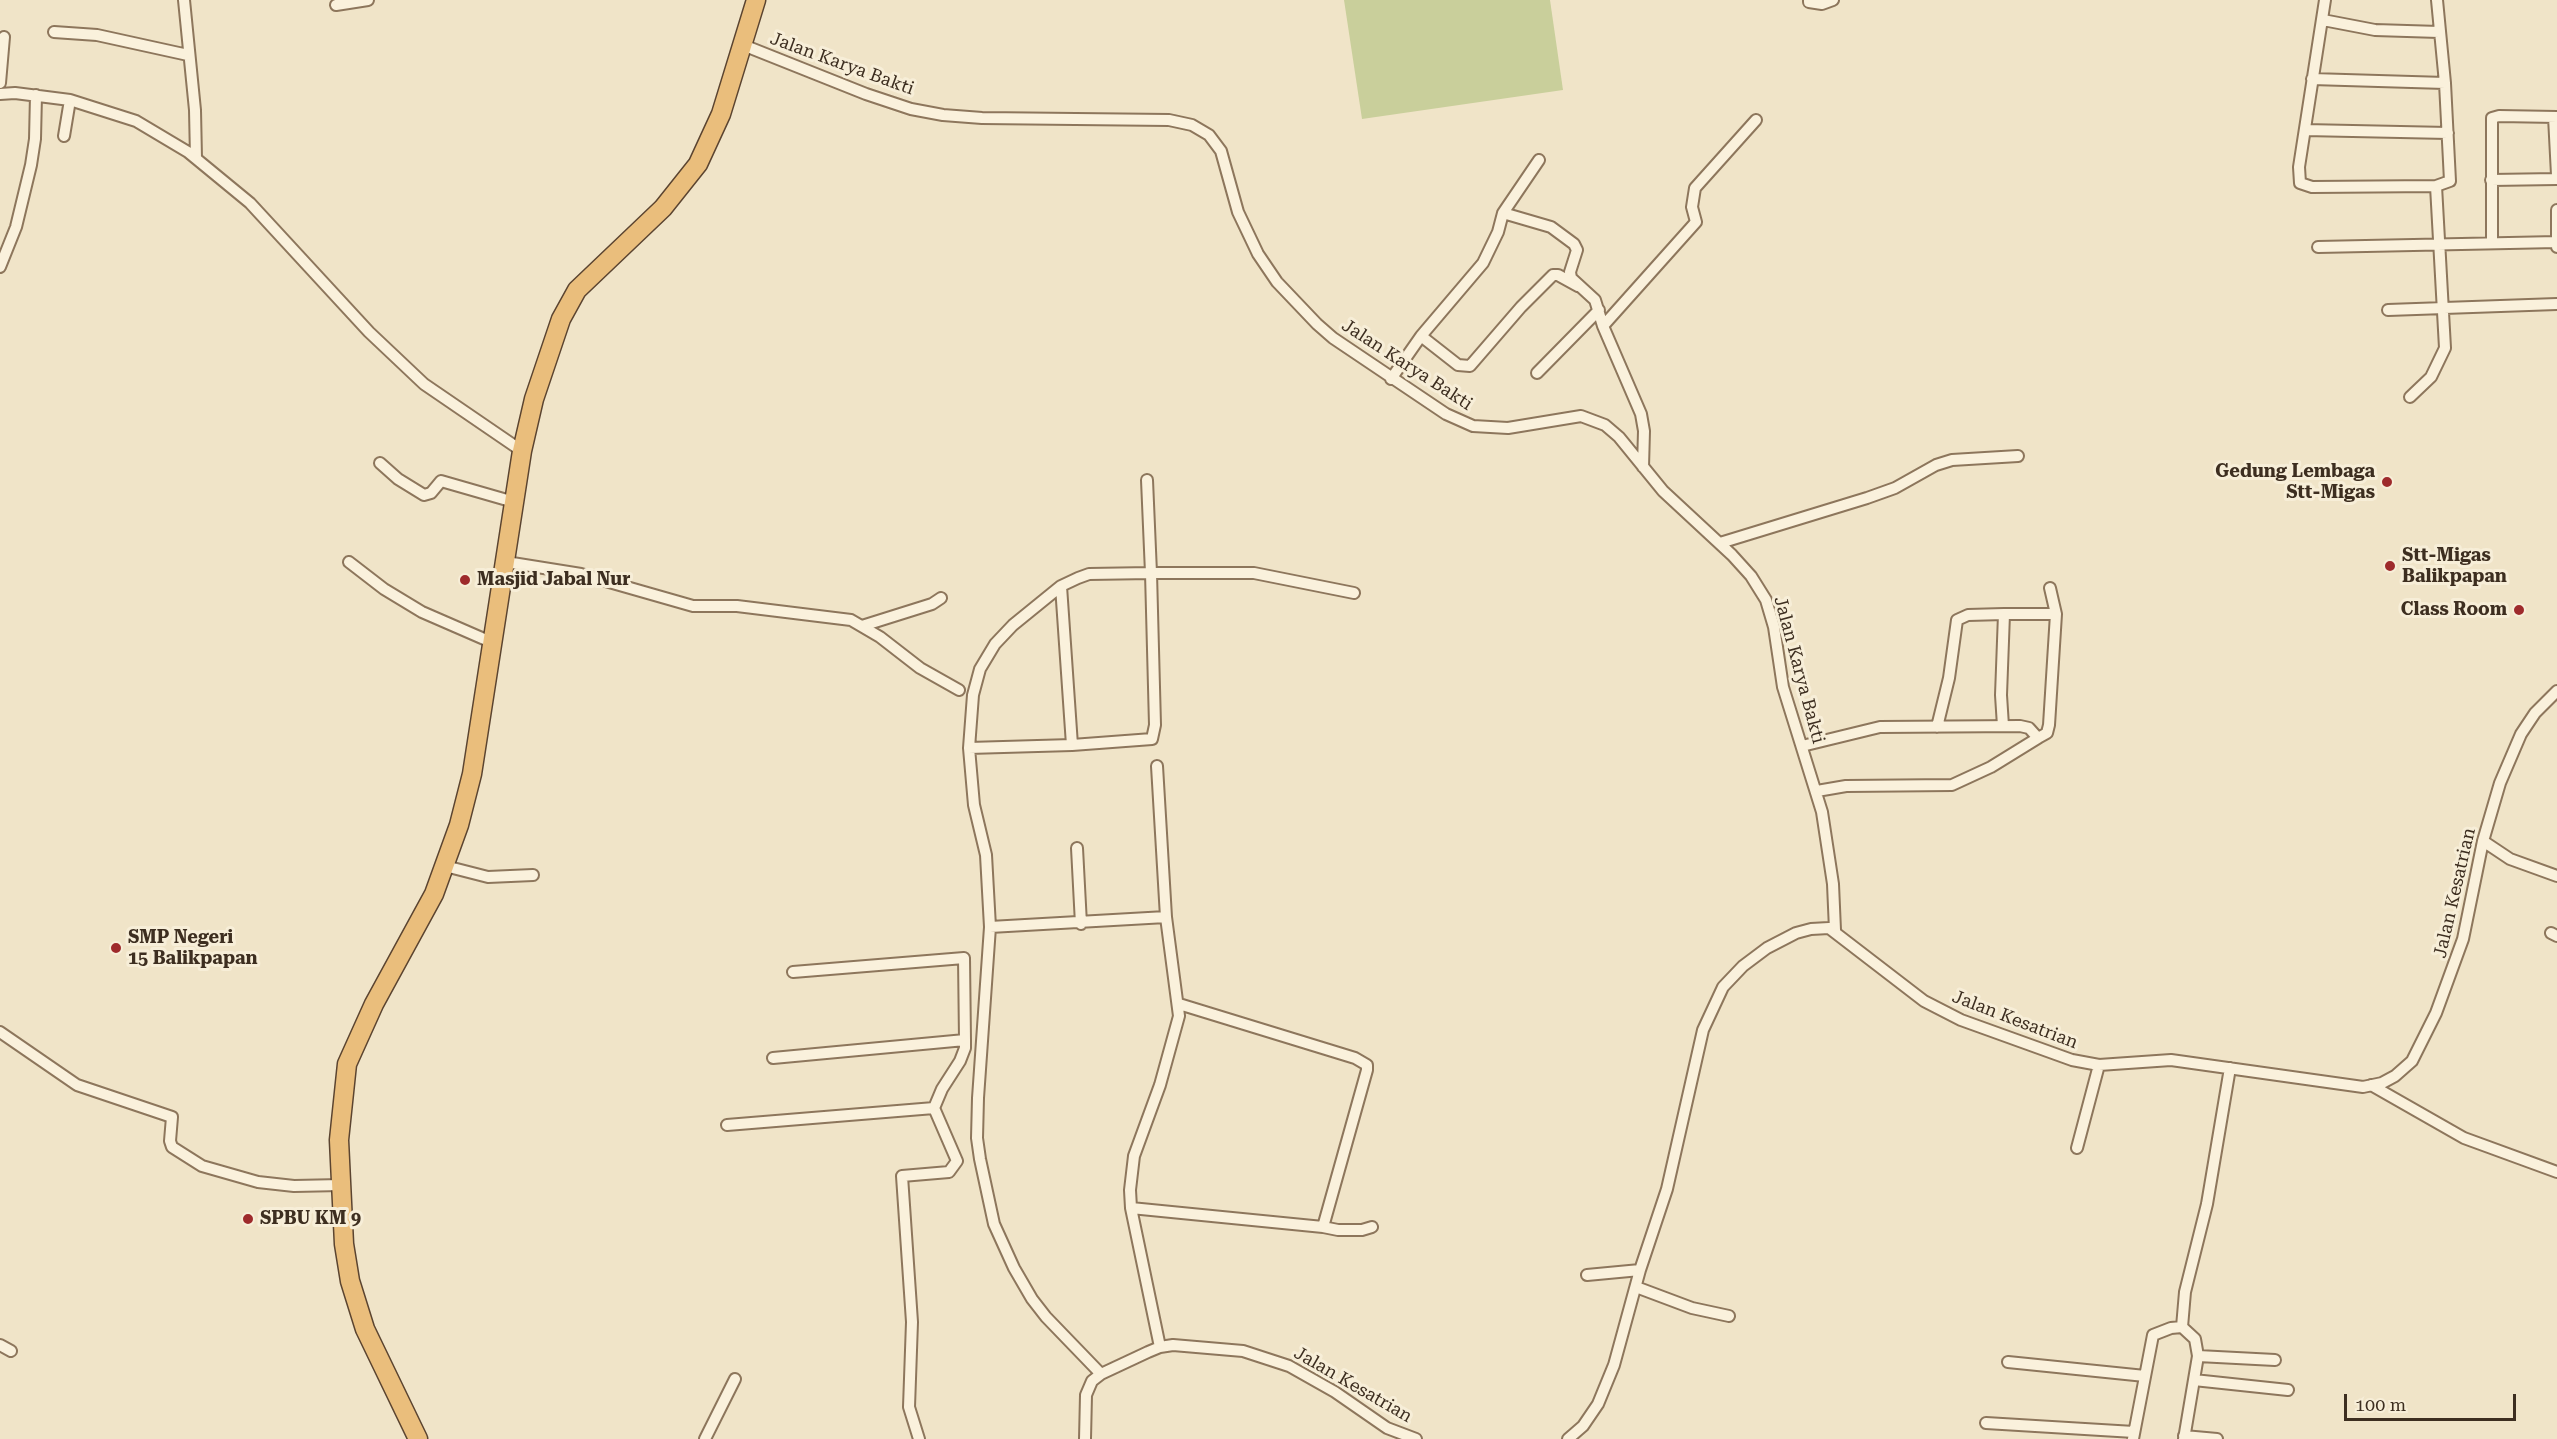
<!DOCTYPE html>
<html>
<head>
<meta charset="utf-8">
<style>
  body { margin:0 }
  #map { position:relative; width:2557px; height:1439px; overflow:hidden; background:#f0e4c8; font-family:"Roboto Serif",serif }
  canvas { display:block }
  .scale { position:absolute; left:2344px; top:1394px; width:172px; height:27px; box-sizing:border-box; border:3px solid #3d2e20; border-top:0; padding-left:8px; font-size:18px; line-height:21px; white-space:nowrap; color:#3d2e20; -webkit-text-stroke:4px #f7eed8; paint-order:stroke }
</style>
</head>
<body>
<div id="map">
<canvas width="2557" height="1439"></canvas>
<div class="scale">100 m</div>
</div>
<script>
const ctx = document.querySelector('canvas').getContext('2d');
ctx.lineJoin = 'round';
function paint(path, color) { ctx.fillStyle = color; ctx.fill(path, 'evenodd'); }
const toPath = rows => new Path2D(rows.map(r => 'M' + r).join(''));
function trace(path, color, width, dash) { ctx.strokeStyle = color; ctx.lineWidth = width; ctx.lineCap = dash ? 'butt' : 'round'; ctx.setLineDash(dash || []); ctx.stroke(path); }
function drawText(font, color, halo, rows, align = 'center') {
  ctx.font = font + ' "Roboto Serif",serif'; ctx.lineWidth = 6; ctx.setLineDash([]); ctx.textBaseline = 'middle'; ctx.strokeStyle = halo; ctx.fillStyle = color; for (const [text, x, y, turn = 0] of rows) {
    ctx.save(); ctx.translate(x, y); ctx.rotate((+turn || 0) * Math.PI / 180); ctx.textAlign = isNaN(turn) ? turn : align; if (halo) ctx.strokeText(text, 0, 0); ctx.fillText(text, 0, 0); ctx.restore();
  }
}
paint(toPath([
  [1344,0,1550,0,1563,90,1362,119]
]), '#c9cf9b');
const minor = toPath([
  [184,0,195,110,196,158],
  [1809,0,1809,2,1822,4,1833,0],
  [2325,0,2299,167,2300,183,2312,187,2436,186,2450,181,2445,83,2437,0],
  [336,5,368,0],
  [2323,20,2375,30,2439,32],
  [54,32,97,35,188,55],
  [743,45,866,94,911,109,943,115,982,118,1169,120,1192,125,1209,135,1221,151,1238,212,1258,254,1277,282,1317,324,1333,338,1446,414,1473,426,1508,428,1581,416,1605,425,1619,437,1663,491,1732,555,1751,576,1766,600,1774,627,1783,687,1822,812,1833,884,1835,930],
  [2312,79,2445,83],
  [0,83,4,37],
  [0,94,15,93,70,100,136,121,188,152,250,203,369,332,424,384,522,451],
  [2554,117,2557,175],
  [2305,130,2448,133],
  [64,136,70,100],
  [1539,160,1503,213,1551,227,1574,244,1577,250,1570,272,1571,278,1595,300,1603,326],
  [2491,180,2557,179],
  [2557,210,2557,247],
  [2492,242,2492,118,2499,116,2557,117],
  [2318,247,2557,242],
  [0,267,16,227,31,165,35,139,36,95],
  [2388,310,2557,304],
  [1421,336,1483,263,1498,232,1503,213],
  [1537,373,1599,310],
  [1391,379,1421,336,1458,365,1470,366,1521,307,1553,275,1558,275,1578,286],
  [2410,397,2431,377,2445,348,2436,186],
  [380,463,398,479,424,495,431,493,441,481,514,502],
  [1643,467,1644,431,1641,414,1603,326,1696,222,1692,207,1695,188,1756,120],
  [1147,480,1151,573,1254,573,1354,593],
  [1720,543,1867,498,1895,488,1936,465,1952,460,2018,456],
  [349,562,384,589,422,612,491,642],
  [506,562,581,574,693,606,737,606,851,620,880,637,920,668,959,690],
  [1061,586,1072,745],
  [862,626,932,604,941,598],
  [2003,726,2001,695,2004,614,2056,614],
  [1937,727,1949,678,1957,620,1968,615,2004,614],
  [2038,738,2047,733,2049,725,2056,614,2050,588],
  [1802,746,1880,727,2020,726,2029,728,2038,738,1991,767,1952,785,1846,786,1817,791],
  [969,748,1072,745,1152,739,1155,725,1151,573,1089,574,1078,578,1061,586,1013,625,995,644,980,669,973,695,969,748,974,805,986,855,990,927,978,1098,977,1138,980,1159,994,1224,1014,1268,1032,1299,1046,1317,1101,1374],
  [1157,766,1166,917,1179,1016,1160,1085,1134,1156,1130,1190,1131,1208,1160,1347],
  [2483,841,2510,859,2557,876],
  [1077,848,1081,924],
  [445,866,488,877,533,875],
  [990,927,1166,917],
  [2551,933,2557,936],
  [793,972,964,958,965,1040],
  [1179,1004,1355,1058,1367,1065,1367,1070,1323,1227],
  [0,1032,77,1085,172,1117,170,1141,172,1147,202,1166,258,1182,294,1186,341,1185],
  [773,1058,965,1040,965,1048,960,1061,942,1089,934,1108,957,1161,949,1172,902,1176,912,1322,909,1407,919,1439],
  [2371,1085,2464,1138,2557,1172],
  [727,1125,934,1108],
  [2077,1148,2099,1065],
  [1131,1208,1323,1227,1338,1230,1362,1230,1372,1227],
  [1587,1275,1640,1270],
  [1636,1287,1692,1308,1729,1316],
  [2182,1327,2195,1339,2198,1356,2184,1439],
  [0,1345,11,1351],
  [2198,1356,2275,1360],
  [2008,1362,2145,1376],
  [2194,1380,2288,1390],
  [1986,1423,2134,1432],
  [2184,1436,2217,1439],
  [705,1439,735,1379],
  [1085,1439,1086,1395,1092,1381,1101,1374,1148,1352,1160,1347,1173,1345,1243,1351,1289,1366,1335,1392,1387,1428,1416,1439],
  [1568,1439,1583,1426,1598,1404,1614,1365,1640,1270,1667,1189,1703,1030,1723,987,1743,966,1767,948,1796,933,1811,929,1829,928,1924,1001,1961,1020,2072,1060,2099,1065,2171,1060,2363,1087,2382,1083,2395,1076,2412,1061,2436,1013,2463,939,2483,841,2500,783,2521,734,2535,713,2557,691],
  [2133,1439,2153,1335,2171,1328,2182,1327,2185,1292,2207,1204,2230,1068]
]);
const trunk = toPath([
  [418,1439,365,1329,350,1281,344,1244,339,1140,347,1064,374,1004,434,894,459,825,472,774,522,451,534,399,561,319,577,290,663,208,698,164,721,114,756,0]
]);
trace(minor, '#8d765c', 14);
trace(trunk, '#5b4430', 21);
trace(minor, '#faf1dc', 10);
trace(trunk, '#eabe7c', 18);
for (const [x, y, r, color] of [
  [2387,482,6,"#9e2a2b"],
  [2390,566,6,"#9e2a2b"],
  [465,580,6,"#9e2a2b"],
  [2519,610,6,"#9e2a2b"],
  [116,948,6,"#9e2a2b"],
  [248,1219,6,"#9e2a2b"]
]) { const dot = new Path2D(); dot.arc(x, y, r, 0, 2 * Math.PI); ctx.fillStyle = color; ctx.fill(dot); trace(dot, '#f7eed8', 2); }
drawText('18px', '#3d2e20', '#f7eed8', [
  ["Jalan Karya Bakti",842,64,20],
  ["Jalan Karya Bakti",1407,365,33],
  ["Jalan Karya Bakti",1799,670,75],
  ["Jalan Kesatrian",2455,893,-77],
  ["Jalan Kesatrian",2015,1020,21],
  ["Jalan Kesatrian",1353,1385,30]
]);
drawText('bold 18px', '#3d2e20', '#f7eed8', [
  ["Gedung Lembaga",2375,472,"right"],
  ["Stt-Migas",2375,493,"right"],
  ["Stt-Migas",2402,556],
  ["Balikpapan",2402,577],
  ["Masjid Jabal Nur",477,580],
  ["Class Room",2507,610,"right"],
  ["SMP Negeri",128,938],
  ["15 Balikpapan",128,959],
  ["SPBU KM 9",260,1219]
], 'left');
</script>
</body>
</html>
